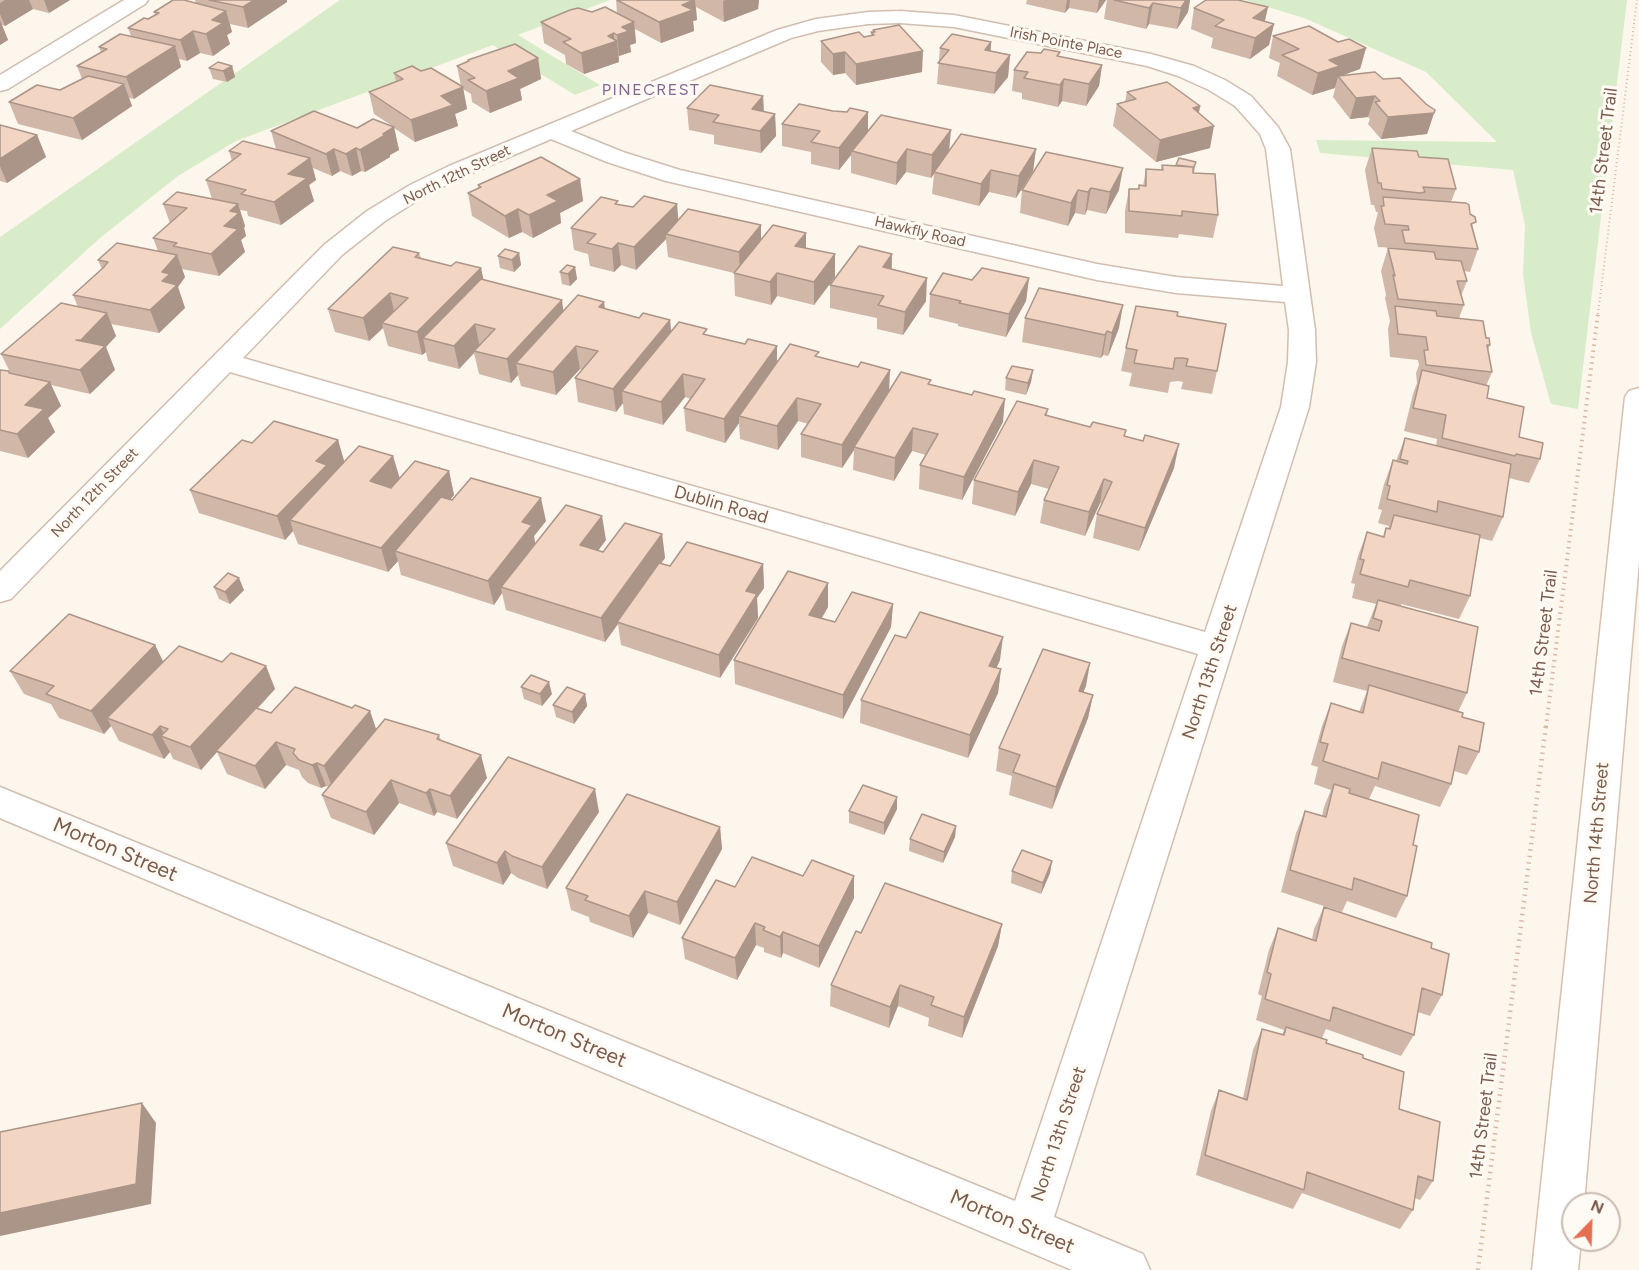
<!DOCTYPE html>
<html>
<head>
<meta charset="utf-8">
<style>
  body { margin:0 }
  #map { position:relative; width:1639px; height:1270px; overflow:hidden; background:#fdf6ec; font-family:Figtree,sans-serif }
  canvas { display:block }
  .north { position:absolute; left:1561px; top:1192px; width:60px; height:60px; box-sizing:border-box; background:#fffaf3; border:2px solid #cabbb1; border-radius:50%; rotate:23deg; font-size:16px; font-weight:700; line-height:24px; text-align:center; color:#7a5c4d }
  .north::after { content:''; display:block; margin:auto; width:21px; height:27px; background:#e76f51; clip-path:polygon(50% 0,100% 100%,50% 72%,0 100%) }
</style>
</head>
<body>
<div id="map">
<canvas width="1639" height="1270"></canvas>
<div class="north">N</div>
</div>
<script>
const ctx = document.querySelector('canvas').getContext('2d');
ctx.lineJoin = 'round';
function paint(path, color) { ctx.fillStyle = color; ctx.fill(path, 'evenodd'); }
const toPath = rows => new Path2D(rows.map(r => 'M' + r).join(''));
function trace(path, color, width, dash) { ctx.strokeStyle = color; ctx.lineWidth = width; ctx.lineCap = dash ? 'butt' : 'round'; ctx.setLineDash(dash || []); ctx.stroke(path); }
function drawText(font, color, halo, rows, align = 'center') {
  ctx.font = font + ' Figtree,sans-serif'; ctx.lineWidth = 6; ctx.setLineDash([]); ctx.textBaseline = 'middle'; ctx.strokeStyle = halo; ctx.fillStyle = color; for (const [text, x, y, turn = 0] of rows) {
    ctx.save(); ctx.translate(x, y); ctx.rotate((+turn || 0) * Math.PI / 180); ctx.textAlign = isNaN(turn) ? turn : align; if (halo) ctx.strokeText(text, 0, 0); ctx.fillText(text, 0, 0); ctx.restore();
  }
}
paint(toPath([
  [340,0,610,0,518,35,600,85,575,95,493,45,236,141,178,176,100,238,0,329,0,237],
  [1245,0,1627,0,1578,409,1551,404,1531,333,1523,274,1525,225,1513,170,1320,153,1316,140,1497,142,1426,72,1304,18]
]), '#d8ecc9');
const minor = toPath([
  [124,0,148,0,145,4,8,89,0,91,0,75,124,0],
  [900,11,954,15,1151,54,1194,66,1225,80,1251,96,1278,127,1290,149,1315,330,1316,362,1309,407,1054,1217,1143,1254,1150,1270,1072,1270,0,818,0,787,1015,1201,1198,654,230,372,11,599,0,602,0,571,324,245,367,211,410,185,449,166,777,30,816,19,868,12,900,11],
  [900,23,954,27,1147,66,1178,76,1209,90,1235,106,1260,134,1266,149,1283,286,1176,277,1097,264,680,170,623,152,571,131,791,38,818,31,868,24,900,23],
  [551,139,607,162,666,181,1097,280,1176,293,1285,302,1289,330,1288,362,1281,407,1205,632,243,358,342,255,385,221,426,195,465,176,551,139]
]);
const secondary = toPath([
  [1639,388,1639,561,1584,1204,1573,1204,1573,1240,1581,1240,1578,1270,1532,1270,1625,397,1629,391,1639,388]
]);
trace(minor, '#d1beb0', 3);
trace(secondary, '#d6c0b0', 3);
trace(toPath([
  [1598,314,1637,0]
]), '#d9b8a5', 2, [1, 3]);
trace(toPath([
  [1546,727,1598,313]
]), '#d9b8a5', 4, [1.5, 4.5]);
trace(toPath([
  [1478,1270,1546,725]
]), '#d9b8a5', 4.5, [1.5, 5]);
paint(minor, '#fff');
paint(secondary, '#fff');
paint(toPath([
  [0,0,70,0,49,13,33,9,5,26,2,25,8,40,0,45],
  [195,0,287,0,287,2,248,28,230,24,232,32,227,35,230,44,213,56,200,53,187,61,179,59,181,67,134,99,129,98,132,106,82,140,18,124,9,102,60,90,82,79,77,66,101,52,99,47,131,36,128,28,148,19,155,15,154,12,196,3],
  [616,0,759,0,758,9,724,22,696,7,697,20,693,21,694,31,661,43,635,29,636,43,630,45,631,52,619,56,619,62,584,74,566,64,565,55,544,43,541,22,592,12,617,13],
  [1027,0,1106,0,1097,13,1069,8,1065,13,1026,4],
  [1107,0,1190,0,1188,12,1177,29,1149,24,1146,29,1104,19],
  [1241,1,1268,7,1265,21,1274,24,1269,45,1250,59,1211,48,1213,38,1191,29,1194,8],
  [873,30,922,72,856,85,845,73,833,75,821,62,821,41,871,36,871,32,873,32],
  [1273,36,1338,42,1366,48,1360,69,1342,75,1383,79,1435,110,1427,134,1381,139,1368,124,1370,119,1368,117,1350,119,1333,97,1338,77,1335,88,1312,95,1277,76,1280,63,1269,58],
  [991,42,991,51,1010,55,1008,77,994,94,937,84,940,48],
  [1059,57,1102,65,1099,86,1086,106,1062,101,1058,107,1022,99,1022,93,1012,91,1014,70],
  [538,58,541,79,520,89,522,100,490,113,472,102,471,94,463,89,467,109,455,114,458,126,415,142,394,128,399,150,390,155,390,157,365,172,361,171,352,176,340,171,332,176,313,168,316,180,309,185,314,201,281,225,248,216,247,211,240,210,245,226,244,228,246,236,241,240,245,252,219,276,182,269,185,277,178,287,185,308,159,333,111,324,116,336,106,347,115,370,90,394,51,385,61,406,48,418,55,432,28,458,0,451,0,370,11,374,1,354,78,307,73,295,102,269,98,260,158,251,153,238,170,223,163,204,212,199,206,180,232,161,229,151,276,149,271,131,394,127,374,114,369,92,396,81,394,73,421,71,461,86,457,66,468,62,468,60],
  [232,66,235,77,227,82,213,79,209,68],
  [1127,92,1200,106,1199,112,1210,148,1156,162,1113,126,1117,104,1125,102],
  [763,96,764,111,775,114,776,136,761,153,714,144,714,135,689,130,687,108],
  [782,124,868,131,949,150,1036,149,1033,171,1016,198,989,192,979,206,932,194,934,174,931,178,906,172,896,185,851,173,851,155,839,170,811,164,811,152,782,146],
  [0,125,37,135,46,157,7,183,0,181],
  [1372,148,1419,157,1456,189,1451,202,1470,214,1478,249,1470,272,1464,271,1467,281,1461,296,1464,305,1459,318,1486,338,1490,345,1488,350,1492,372,1486,386,1487,398,1519,437,1540,459,1529,483,1509,478,1503,517,1492,541,1480,538,1470,596,1459,619,1401,604,1401,606,1467,693,1458,712,1462,717,1479,752,1467,775,1454,771,1451,784,1440,807,1375,786,1369,799,1413,845,1407,896,1396,918,1347,901,1342,912,1281,892,1296,833,1305,811,1322,816,1324,807,1331,790,1314,784,1318,767,1311,765,1322,726,1331,703,1359,712,1367,691,1333,682,1342,646,1351,623,1367,627,1376,604,1352,598,1355,584,1351,583,1358,556,1367,532,1383,537,1386,528,1388,529,1389,526,1378,523,1382,510,1378,509,1384,484,1393,460,1396,461,1405,438,1436,446,1437,439,1404,431,1413,394,1417,383,1416,373,1419,365,1418,360,1390,357,1388,329,1390,321,1385,298,1386,295,1381,271,1388,248,1396,248,1378,247,1374,228,1378,212,1376,212,1374,205,1371,205,1365,170],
  [1046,152,1119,190,1106,214,1087,210,1085,215,1075,213,1068,226,1020,213,1022,190],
  [1196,162,1194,173,1218,215,1213,238,1179,234,1178,238,1125,233,1125,211,1129,189,1139,189,1139,185,1143,186,1146,169,1161,170,1162,165,1175,165],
  [580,179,583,201,560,213,561,223,533,238,522,232,509,238,472,216,468,193,478,188,478,185],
  [618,205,678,220,761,225,761,240,806,248,835,277,814,305,777,296,771,305,735,296,734,273,668,257,666,239,636,270,621,265,614,272,590,266,588,254,574,250,571,228],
  [419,253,421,258,451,266,481,268,483,280,563,311,605,309,639,318,670,320,671,332,707,335,777,363,819,357,889,391,930,385,1003,422,962,500,919,489,920,465,926,455,912,451,894,481,853,470,854,450,842,468,801,457,801,434,808,424,798,421,778,450,740,439,739,423,725,443,686,431,684,408,691,399,685,397,663,425,624,414,623,403,616,412,578,402,575,378,582,370,580,369,556,395,521,386,518,375,511,383,479,374,474,353,459,369,428,361,426,352,422,355,388,346,383,328,369,341,335,332,328,309],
  [519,253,521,265,514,272,500,268,498,256],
  [892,254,892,269,926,301,903,335,877,329,877,318,830,308,830,285],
  [575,267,577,279,570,286,562,284,560,272],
  [1029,278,1026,301,1006,337,958,326,958,324,929,317,930,294,972,280],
  [1177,316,1217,371,1212,394,1181,389,1183,382,1178,381,1170,382,1168,393,1129,386,1132,373,1121,371,1126,348],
  [1025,318,1119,328,1108,356,1103,355,1101,358,1022,342],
  [1033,370,1031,382,1026,395,1005,390,1006,378],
  [1048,409,1047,415,1125,436,1174,468,1139,551,1093,538,1097,514,1102,504,1100,503,1085,536,1040,523,1044,500,1049,489,1031,484,1015,516,972,504,974,480],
  [338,440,344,462,393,456,399,478,449,471,454,495,450,500,546,521,534,536,535,544,606,540,598,551,603,552,662,534,665,558,661,563,670,566,763,564,764,588,757,598,758,618,720,678,621,645,618,624,605,642,506,610,502,593,494,605,401,575,398,561,388,572,298,544,293,531,285,540,199,513,190,490,252,443],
  [214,587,244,590,230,604,219,599],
  [893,604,891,627,843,719,735,684,734,660,828,607,821,619,835,622],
  [906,638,1000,660,996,668,1001,669,998,693,968,758,860,723,861,700],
  [155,645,163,661,222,662,266,666,275,689,257,708,271,713,352,708,370,711,376,729,439,735,441,740,487,778,457,819,437,812,434,816,399,803,374,835,331,818,322,795,329,787,326,786,321,788,308,783,302,777,299,770,286,765,265,789,227,774,217,752,201,770,173,759,170,752,164,759,119,741,111,726,104,734,59,718,51,704,24,694,10,671],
  [1086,686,1083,692,1093,695,1088,718,1052,809,1009,795,1012,776,996,771,999,748],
  [521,687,552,694,542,706,524,699],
  [585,694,587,706,574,724,556,717,553,705],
  [897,809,884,835,849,823,849,811],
  [599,812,547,889,518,878,511,873,503,885,453,866,446,843],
  [956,826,955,837,943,863,909,851,910,839],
  [720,827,722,849,680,925,648,913,633,938,590,922,589,917,571,910,566,888],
  [1052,861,1050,873,1041,894,1011,883,1012,871],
  [735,887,854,898,819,968,783,953,781,958,764,952,764,948,756,945,737,980,685,959,682,938],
  [1324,907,1431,948,1442,995,1430,1016,1418,1012,1414,1035,1401,1056,1326,1029,1322,1038,1326,1043,1363,1058,1399,1109,1433,1181,1420,1200,1415,1198,1413,1210,1400,1229,1302,1193,1293,1209,1196,1175,1211,1111,1219,1090,1243,1098,1253,1050,1262,1029,1282,1035,1284,1030,1256,1020,1262,996,1258,994,1269,950,1278,928,1312,939,1314,929],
  [1002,924,998,946,962,1038,928,1026,929,1018,898,1006,889,1028,830,1006,831,985,861,933]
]), '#d1b7a8');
paint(toPath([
  [5,0,29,0,33,9,5,26,0,14,0,3],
  [44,0,70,0,49,13],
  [254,0,287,0,287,2,248,28,243,7],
  [694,0,695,0,697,20,693,21,694,31,661,43,659,22,682,5],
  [726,0,759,0,758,9,724,22,723,1],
  [1067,0,1070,0,1069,8,1065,13],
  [1099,0,1106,0,1097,13],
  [1186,0,1190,0,1188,12,1177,29,1181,8],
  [1153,3,1149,24,1146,29,1149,8],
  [1268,7,1263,28,1253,18],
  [226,11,232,32,227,35,230,44,213,56,206,34,212,20],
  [0,20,8,40,0,45],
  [634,22,636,43,630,45,631,52,619,56,617,35,622,27],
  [1274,24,1269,45,1250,59,1255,38],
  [193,31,200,53,187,61,180,40],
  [614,33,614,42,617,41,619,62,584,74,581,53,608,36],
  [991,42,990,63,983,72,985,50],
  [175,46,181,67,134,99,126,77],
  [1366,48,1360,69,1338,77,1335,88,1312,95,1318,73,1329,60],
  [923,51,922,72,856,85,856,64],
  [845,52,845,73,833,75,833,54],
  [1010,55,1008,77,994,94,996,73],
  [538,58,541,79,520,89,522,100,490,113,486,91,508,71],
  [1102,65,1099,86,1086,106,1089,84],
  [232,66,235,77,227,82,223,71],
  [1064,79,1062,101,1058,107,1060,85],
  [124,84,132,106,82,140,73,118],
  [463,87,467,109,455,114,458,126,415,142,411,120,441,96],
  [763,96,764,118,752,131,752,109],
  [1375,96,1368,117,1350,119,1356,98],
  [1200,106,1196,128,1193,108],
  [1435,110,1427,134,1381,139,1388,117],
  [868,112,868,134,852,151,851,155,839,170,839,148],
  [775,114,776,136,761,153,760,131],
  [1214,126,1210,148,1156,162,1160,140],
  [394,127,399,150,390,155,390,157,365,172,360,150],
  [951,130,949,152,934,172,934,174,931,178,932,155],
  [37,135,46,157,7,183,0,166,0,159],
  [356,148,361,171,352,176,346,154],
  [334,149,340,171,332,176,326,154],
  [907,149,906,172,896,185,897,163],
  [1036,149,1033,171,1016,198,1019,176],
  [310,158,316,180,309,185,314,201,281,225,274,202,288,174],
  [1123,168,1119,190,1106,214,1110,192],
  [991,170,989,192,979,206,981,184],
  [580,179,583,201,560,213,561,223,533,238,529,215,547,195],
  [1091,188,1087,210,1085,215,1088,192],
  [1078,190,1075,213,1068,226,1071,203],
  [238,204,245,226,244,228,246,236,241,240,245,252,219,276,211,254,224,226,230,211],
  [677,204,679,227,666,234,666,239,636,270,634,247],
  [518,209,522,232,509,238,505,216],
  [761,225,761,248,740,275,739,252],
  [806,233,806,255,795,246],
  [618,243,621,265,614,272,612,249],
  [519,253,521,265,514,272,512,260],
  [835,254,835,277,814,305,814,282],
  [892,254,891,277,883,267],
  [177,255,185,277,178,287,185,308,159,333,150,310,162,281,162,272],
  [575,267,577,279,570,286,568,274],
  [481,268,486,291,423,338,426,352,422,355,417,332],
  [777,273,777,296,771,305,770,282],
  [927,278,926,301,903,335,905,312],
  [1029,278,1026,301,1006,337,1009,314],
  [390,293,395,316,382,323,383,328,369,341,363,318],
  [562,300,565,323,516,363,518,375,511,383,507,359],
  [604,302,607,325,599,307],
  [1123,305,1119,328,1108,356,1112,333],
  [107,313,116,336,106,347,115,370,90,394,80,370,76,340],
  [670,320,672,343,622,391,623,403,616,412,613,389],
  [475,324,480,348,474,351,474,353,459,369,454,346],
  [1107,331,1103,355,1101,358,1105,335],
  [576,346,580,369,556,395,553,372],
  [777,346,777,370,739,416,739,423,725,443,724,419],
  [890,370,889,393,854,447,854,450,842,468,842,445],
  [1033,370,1031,382,1026,395,1028,383],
  [683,374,685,397,663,425,661,402],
  [50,382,61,406,48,418,55,432,28,458,17,434,25,405],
  [797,398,798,421,778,450,777,426],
  [1005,399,1003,422,962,500,964,477],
  [913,428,912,451,894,481,895,458],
  [338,440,345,464,290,520,293,531,285,540,277,516,316,461],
  [1179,444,1174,468,1139,551,1145,528],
  [393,456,400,479,377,505,370,481],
  [1034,460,1031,484,1015,516,1018,492],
  [449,471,454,495,404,554,395,551,398,561,388,572,381,548],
  [1104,479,1100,503,1085,536,1089,512],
  [541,498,546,521,534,536,536,549,501,587,502,593,494,605,488,581,522,522],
  [602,516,606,540,584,569,580,545],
  [662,534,665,558,619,622,617,622,618,624,605,642,601,618],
  [763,564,764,588,757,598,758,618,720,678,719,655,746,591],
  [239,578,244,590,230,604,225,592],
  [828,583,828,607,810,639,809,615],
  [893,604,891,627,843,719,843,695],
  [1003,637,1000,660,987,689,989,666],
  [155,645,166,668,107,718,111,726,104,734,91,711],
  [1090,663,1086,686,1074,714,1079,691],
  [266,666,275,689,218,752,216,751,217,752,201,770,190,747],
  [1001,669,998,693,968,758,970,735],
  [549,682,552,694,542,706,540,694],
  [585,694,587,706,574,724,572,712],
  [1093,695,1088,718,1052,809,1056,787],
  [370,711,378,735,333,789,324,766],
  [160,726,166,738,161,736,170,752,164,759,152,735],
  [276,742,286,765,265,789,255,766],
  [481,755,487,778,457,819,450,796],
  [317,763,326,786,321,788,312,765],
  [391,780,399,803,374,835,366,812],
  [430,789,437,812,434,816,426,793],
  [595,789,599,812,547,889,542,867],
  [897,797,897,809,884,835,884,823],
  [956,826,955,837,943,863,944,852],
  [720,827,722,849,680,925,677,902],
  [505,851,511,873,503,885,497,863],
  [1052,861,1050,873,1041,894,1043,883],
  [854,876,854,898,819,968,819,946],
  [645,891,648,913,633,938,629,916],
  [755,923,756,945,737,980,735,958],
  [1002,924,998,946,962,1038,964,1017],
  [783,932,783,953,781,958,780,937],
  [900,985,898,1006,889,1028,890,1007],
  [142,1103,156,1123,151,1204,0,1236,0,1213]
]), '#aa9588');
const building = toPath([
  [173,0,184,0,226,11,212,20,223,23,206,34,193,31,180,40,128,28,144,18,148,19,159,13,154,12,173,0],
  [209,0,254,0,243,7,209,0],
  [617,0,694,0,682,5,693,10,659,22,617,0],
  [1114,0,1186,0,1181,8,1153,3,1149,8,1114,0],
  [1206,0,1238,0,1268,7,1253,18,1274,24,1255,38,1215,26,1224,20,1194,8,1206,0],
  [605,7,634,22,622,27,629,31,617,35,614,33,608,36,617,41,581,53,563,42,571,39,541,22,570,10,578,8,592,12,605,7],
  [899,25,923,51,856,64,845,52,833,54,821,41,859,32,864,37,874,35,871,32,875,32,873,30,899,25],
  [1309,26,1338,42,1349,39,1366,48,1329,60,1340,66,1318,73,1282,55,1299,49,1273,36,1309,26],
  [120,34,175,46,126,77,77,66,107,49,99,47,120,34],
  [952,34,991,42,985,50,1010,55,996,73,938,63,949,50,940,48,952,34],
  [515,44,538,58,508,71,519,78,486,91,468,80,475,78,457,66,469,61,468,60,515,44],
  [1044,49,1060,52,1057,56,1102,65,1089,84,1064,79,1060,85,1024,78,1028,72,1014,70,1027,52,1041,53,1044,49],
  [218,62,232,66,223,71,209,68,218,62],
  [412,66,421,71,431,68,463,87,441,96,453,105,411,120,369,92,403,79,394,73,412,66],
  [1375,72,1383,79,1400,78,1426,104,1435,110,1434,113,1388,117,1375,102,1380,101,1375,96,1356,98,1338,76,1375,72],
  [88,76,124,84,73,118,9,102,37,85,60,90,88,76],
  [1167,82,1200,106,1193,108,1214,126,1160,140,1117,104,1136,99,1127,92,1167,82],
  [710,85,763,96,752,109,775,114,760,131,713,122,719,115,687,108,710,85],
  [799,104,833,111,847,112,850,108,868,112,839,148,811,142,820,131,782,124,799,104],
  [314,111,357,128,373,119,394,127,383,134,385,135,360,150,356,148,346,154,334,149,326,154,271,131,314,111],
  [881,115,951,130,932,155,907,149,897,163,852,151,881,115],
  [0,125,37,135,0,159,0,125],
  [961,134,1036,149,1019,176,991,170,981,184,934,172,961,134],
  [243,141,310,158,288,174,307,178,274,202,241,194,246,190,206,180,241,154,229,151,243,141],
  [1372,148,1417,151,1419,157,1448,159,1456,189,1423,187,1425,192,1420,193,1382,189,1381,183,1378,183,1372,148],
  [1046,152,1123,168,1110,192,1091,188,1088,192,1078,190,1071,203,1022,190,1046,152],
  [541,157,580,179,547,195,558,201,529,215,518,209,505,216,468,193,481,187,478,185,541,157],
  [1179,158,1196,162,1193,168,1193,167,1176,165,1179,158],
  [1162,165,1193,167,1193,173,1215,174,1218,215,1182,211,1182,216,1129,211,1129,189,1139,189,1139,185,1146,186,1146,169,1163,170,1162,165],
  [177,192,238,204,230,211,239,213,224,226,238,229,211,254,173,246,177,243,153,238,187,208,163,204,177,192],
  [644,196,677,204,634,247,618,243,612,249,587,243,596,234,571,228,601,197,618,201,615,204,633,207,644,196],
  [1383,197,1466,203,1469,205,1470,214,1475,217,1476,222,1471,224,1478,249,1405,243,1402,230,1409,230,1408,226,1385,224,1381,206,1384,206,1383,197],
  [688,209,761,225,739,252,666,234,688,209],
  [773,225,806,233,795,246,835,254,814,282,777,273,770,282,734,273,773,225],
  [117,243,177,255,162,272,170,274,162,281,177,285,150,310,73,295,103,268,108,262,98,260,117,243],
  [859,246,892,254,883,267,927,278,905,312,878,305,884,296,830,285,859,246],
  [393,247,419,253,415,257,451,266,456,262,481,268,417,332,382,323,408,298,390,293,363,318,328,309,393,247],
  [1388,248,1434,252,1436,259,1461,261,1467,281,1457,281,1464,305,1398,299,1393,275,1395,276,1388,248],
  [505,249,519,253,512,260,498,256,505,249],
  [567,265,575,267,568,274,560,272,567,265],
  [982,268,1029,278,1009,314,959,303,961,301,930,294,943,273,972,280,982,268],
  [481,279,562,300,507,359,474,351,495,329,475,324,454,346,423,338,481,279],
  [1039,288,1123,305,1112,333,1107,331,1105,335,1025,318,1039,288],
  [578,295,604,302,599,307,639,318,643,313,670,320,613,389,575,378,598,351,576,346,553,372,516,363,578,295],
  [61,303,107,313,81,340,76,340,105,346,80,370,1,354,61,303],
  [1136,306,1178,312,1177,316,1226,324,1217,371,1186,366,1188,359,1183,358,1175,358,1173,369,1134,363,1137,350,1126,348,1136,306],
  [1395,306,1436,311,1437,316,1483,321,1486,338,1489,338,1490,345,1487,345,1492,372,1426,365,1424,350,1428,350,1426,337,1398,334,1395,306],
  [679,322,707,329,703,334,745,344,748,339,777,346,724,419,684,408,705,379,683,374,661,402,622,391,679,322],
  [790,344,819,352,815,356,858,367,861,362,890,370,842,445,801,434,821,404,797,398,777,426,739,416,790,344],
  [1012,366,1033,370,1028,383,1006,378,1012,366],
  [0,370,9,371,9,373,50,382,25,405,44,409,17,434,0,430,0,370],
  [1422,370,1489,386,1487,398,1524,407,1519,437,1543,443,1540,459,1516,454,1515,456,1442,438,1446,415,1413,408,1422,370],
  [901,372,931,380,928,384,972,395,974,391,1005,399,964,477,920,465,938,434,913,428,895,458,854,447,901,372],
  [1017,401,1048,409,1045,415,1090,427,1093,422,1126,430,1124,436,1143,441,1145,435,1179,444,1145,528,1097,514,1112,482,1104,479,1089,512,1044,500,1059,467,1034,460,1018,492,974,480,1017,401],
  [274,421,338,440,316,461,327,465,277,516,190,490,242,440,252,443,274,421],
  [1405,438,1511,464,1503,517,1438,501,1437,512,1387,499,1390,486,1387,485,1393,460,1407,464,1408,461,1400,459,1405,438],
  [359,446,393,456,370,481,391,488,415,461,449,471,381,548,290,520,359,446],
  [471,478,541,498,522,522,532,525,488,581,395,551,441,497,452,500,471,478],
  [566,505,602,516,580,545,603,552,625,523,662,534,601,618,501,587,566,505],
  [1394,515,1480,535,1470,596,1410,580,1408,587,1360,574,1364,560,1360,559,1367,532,1384,537,1386,528,1390,529,1394,515],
  [687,542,763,564,746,591,757,594,719,655,617,622,659,563,670,566,687,542],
  [788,571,828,583,809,615,835,622,852,592,893,604,843,695,734,660,788,571],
  [228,573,239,578,225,592,214,587,228,573],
  [1378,600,1478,627,1467,693,1342,658,1351,623,1379,631,1382,621,1373,618,1378,600],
  [920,612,1003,637,989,666,1001,669,970,735,861,700,895,635,906,638,920,612],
  [69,614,155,645,91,711,46,694,54,686,10,671,69,614],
  [179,646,222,662,231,653,266,666,190,747,161,736,168,729,160,726,152,735,107,718,179,646],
  [1043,649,1090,663,1079,691,1093,695,1056,787,1013,772,1020,755,999,748,1043,649],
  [531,675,549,682,540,694,521,687,531,675],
  [1369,685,1463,713,1462,717,1484,723,1479,752,1459,746,1451,784,1382,762,1378,779,1323,761,1328,744,1320,742,1331,703,1363,713,1369,685],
  [295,687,352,708,355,705,370,711,324,766,317,763,312,765,299,760,293,753,295,749,276,742,255,766,216,751,256,708,271,713,295,687],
  [567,687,585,694,572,712,553,705,567,687],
  [385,719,439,735,437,739,481,755,450,796,430,789,426,793,391,780,366,812,322,795,385,719],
  [508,757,595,789,542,867,512,856,505,851,497,863,446,843,508,757],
  [1334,784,1350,789,1349,793,1419,815,1413,845,1417,846,1407,896,1354,878,1352,890,1290,870,1305,811,1326,817,1334,784],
  [863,785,897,797,884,823,849,811,863,785],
  [627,794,720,827,677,902,645,891,629,916,585,900,588,896,566,888,627,794],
  [922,814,956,826,944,852,910,839,922,814],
  [1022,850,1052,861,1043,883,1012,871,1022,850],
  [752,857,803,876,812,860,854,876,819,946,783,932,780,937,763,930,765,927,755,923,735,958,682,938,716,880,735,887,752,857],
  [885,883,1002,924,964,1017,931,1005,934,997,900,985,890,1007,831,985,856,931,861,933,885,883],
  [1324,907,1432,943,1431,948,1449,954,1442,995,1422,988,1414,1035,1333,1007,1330,1021,1265,999,1271,974,1267,972,1278,928,1316,941,1324,907],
  [1286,1027,1327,1040,1326,1043,1363,1055,1363,1058,1404,1072,1399,1109,1440,1122,1433,1181,1418,1176,1413,1210,1307,1172,1304,1190,1205,1155,1219,1090,1247,1100,1262,1029,1284,1035,1286,1027],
  [142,1103,136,1184,0,1213,0,1132,142,1103]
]);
paint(building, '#f3d5c3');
trace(building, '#aa9588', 1.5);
drawText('15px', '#7a5c4d', '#fffaf3', [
  ["Irish Pointe Place",1066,43,11],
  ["North 12th Street",457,175,-26],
  ["Hawkfly Road",920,232,13],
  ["North 12th Street",95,493,-46]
]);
ctx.letterSpacing = '1.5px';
drawText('16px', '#846695', '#fffaf3', [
  ["PINECREST",651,90]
]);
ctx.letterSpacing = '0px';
drawText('18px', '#7a5c4d', '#fffaf3', [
  ["14th Street Trail",1604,151,-83],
  ["Dublin Road",721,505,16],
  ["14th Street Trail",1544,633,-83],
  ["North 13th Street",1210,672,-72],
  ["North 14th Street",1597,833,-85],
  ["14th Street Trail",1484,1116,-83],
  ["North 13th Street",1059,1134,-72]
]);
drawText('21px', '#7a5c4d', '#fffaf3', [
  ["Morton Street",115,850,23],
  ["Morton Street",564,1036,23],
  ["Morton Street",1012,1222,23]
]);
</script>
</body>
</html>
